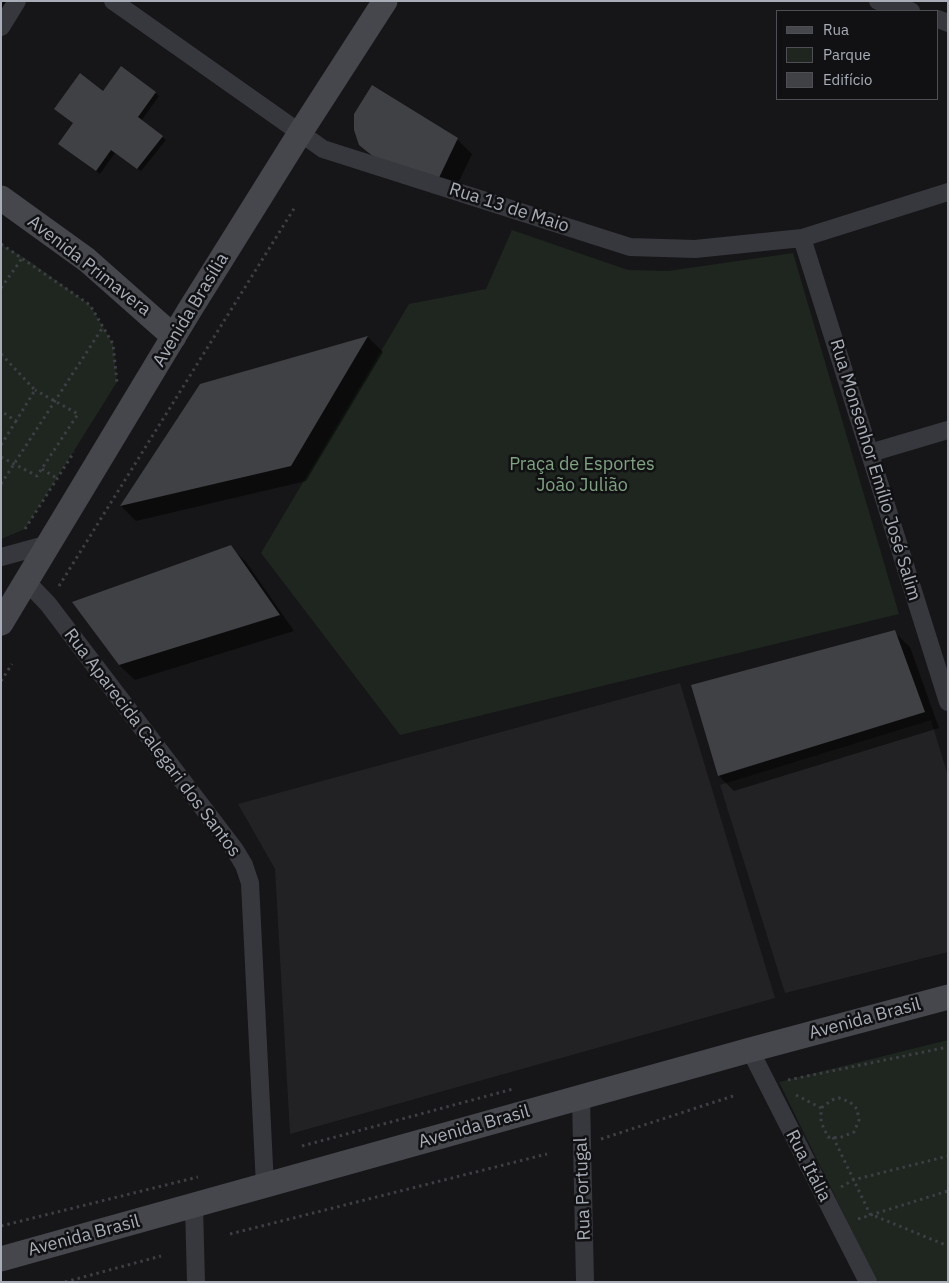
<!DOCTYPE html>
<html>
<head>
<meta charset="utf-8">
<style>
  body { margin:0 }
  #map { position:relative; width:949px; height:1283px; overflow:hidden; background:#161618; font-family:"IBM Plex Sans",sans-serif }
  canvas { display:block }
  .frame { position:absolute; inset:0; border:2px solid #a8adb8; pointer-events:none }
  .legend { position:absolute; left:776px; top:10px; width:162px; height:90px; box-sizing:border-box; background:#111113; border:1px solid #4d4f55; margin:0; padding:6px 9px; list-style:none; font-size:15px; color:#a8adb8 }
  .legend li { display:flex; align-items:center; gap:10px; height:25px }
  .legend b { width:25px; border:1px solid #4d4f55 }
</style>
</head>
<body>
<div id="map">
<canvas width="949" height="1283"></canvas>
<div class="frame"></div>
<ul class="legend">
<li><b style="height:6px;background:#45474d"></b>Rua</li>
<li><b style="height:14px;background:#1e261f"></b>Parque</li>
<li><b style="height:14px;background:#404145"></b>Edifício</li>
</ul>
</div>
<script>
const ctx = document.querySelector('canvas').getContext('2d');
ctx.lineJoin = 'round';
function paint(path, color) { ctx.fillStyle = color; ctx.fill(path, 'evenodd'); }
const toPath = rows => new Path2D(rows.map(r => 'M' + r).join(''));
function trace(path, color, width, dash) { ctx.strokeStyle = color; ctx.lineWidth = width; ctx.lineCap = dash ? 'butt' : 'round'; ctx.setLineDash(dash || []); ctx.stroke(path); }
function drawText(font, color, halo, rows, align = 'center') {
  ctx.font = font + ' "IBM Plex Sans",sans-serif'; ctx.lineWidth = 5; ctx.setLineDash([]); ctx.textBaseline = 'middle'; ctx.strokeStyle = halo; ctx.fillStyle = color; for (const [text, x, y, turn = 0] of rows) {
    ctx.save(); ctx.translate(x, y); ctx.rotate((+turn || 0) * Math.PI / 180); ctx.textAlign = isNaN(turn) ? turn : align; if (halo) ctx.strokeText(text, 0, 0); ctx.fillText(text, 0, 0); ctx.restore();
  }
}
paint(toPath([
  [680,683,775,998,290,1134,275,869,238,804],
  [931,720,948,776,948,952,785,993,720,785]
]), '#222225');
paint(toPath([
  [512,230,628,270,668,271,793,253,899,614,400,735,261,553,409,304,486,289],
  [1,244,28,260,90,305,113,344,117,382,25,529,1,539],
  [948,1040,948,1282,877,1282,779,1082]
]), '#1e261f');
paint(toPath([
  [1,1,8,1,1,12],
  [122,68,159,96,141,121,166,140,141,171,115,153,100,174,59,144],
  [457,139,472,154,451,198,375,160,360,144],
  [368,337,383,352,306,481,136,521,121,506,201,385],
  [230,547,246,562,294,631,135,680,119,665],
  [894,632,910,647,939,728,734,791,719,776]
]), '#0007');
paint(toPath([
  [121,66,156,92,138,117,163,136,137,169,111,150,96,171,58,144,73,123,54,109,80,73,103,91],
  [372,85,458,138,436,184,375,158,359,145,354,130,354,114],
  [368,336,291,466,120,506,200,384],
  [231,545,280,615,119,665,72,602],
  [895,630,925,712,718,776,691,685]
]), '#404145');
trace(toPath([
  [1,244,90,305,113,344,117,383],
  [1,288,23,257],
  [1,354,35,390,16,421,1,411],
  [1,445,16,421],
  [1,457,37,476,78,414,35,390],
  [42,469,58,479],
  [1,484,103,327],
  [25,529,74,452],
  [59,586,295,207],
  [1,681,12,664],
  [788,1080,948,1047],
  [796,1095,821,1108,821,1122,828,1137,839,1138,854,1132,859,1120,857,1109,850,1102,839,1098,832,1100,821,1108],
  [833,1137,870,1214,948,1246],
  [601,1139,733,1096],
  [302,1146,513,1089],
  [841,1187,853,1180,948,1156],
  [858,1219,948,1191],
  [1,1226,198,1177],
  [230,1234,547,1154],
  [65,1282,161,1256]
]), '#3d3f44', 3, [2.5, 4]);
trace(toPath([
  [113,1,323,149,630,247,695,249,802,238,948,192],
  [878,1,911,11],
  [938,19,948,23],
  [1,27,17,1],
  [802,238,948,702],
  [870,453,948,430],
  [1,557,49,544],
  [26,581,48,604,235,850,244,865,250,883,265,1186],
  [750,1050,868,1282],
  [581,1097,585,1282],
  [194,1206,196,1282]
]), '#37383d', 18);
trace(toPath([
  [1,198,87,260,174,337],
  [1,623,189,311,300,133,385,1],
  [1,1259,750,1050,948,997]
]), '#45474d', 25);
drawText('18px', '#a8adb8', '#111113', [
  ["Rua 13 de Maio",509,208,18],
  ["Avenida Primavera",89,266,38],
  ["Avenida Brasília",191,310,-59],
  ["Rua Monsenhor Emílio José Salim",875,470,73],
  ["Rua Aparecida Calegari dos Santos",152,743,53],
  ["Avenida Brasil",865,1019,-15],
  ["Avenida Brasil",474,1127,-16],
  ["Rua Itália",808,1166,63],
  ["Rua Portugal",583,1189,-92],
  ["Avenida Brasil",84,1236,-15]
]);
drawText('18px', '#7fa381', '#111113', [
  ["Praça de Esportes",582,465],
  ["João Julião",582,486]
]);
</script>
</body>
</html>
